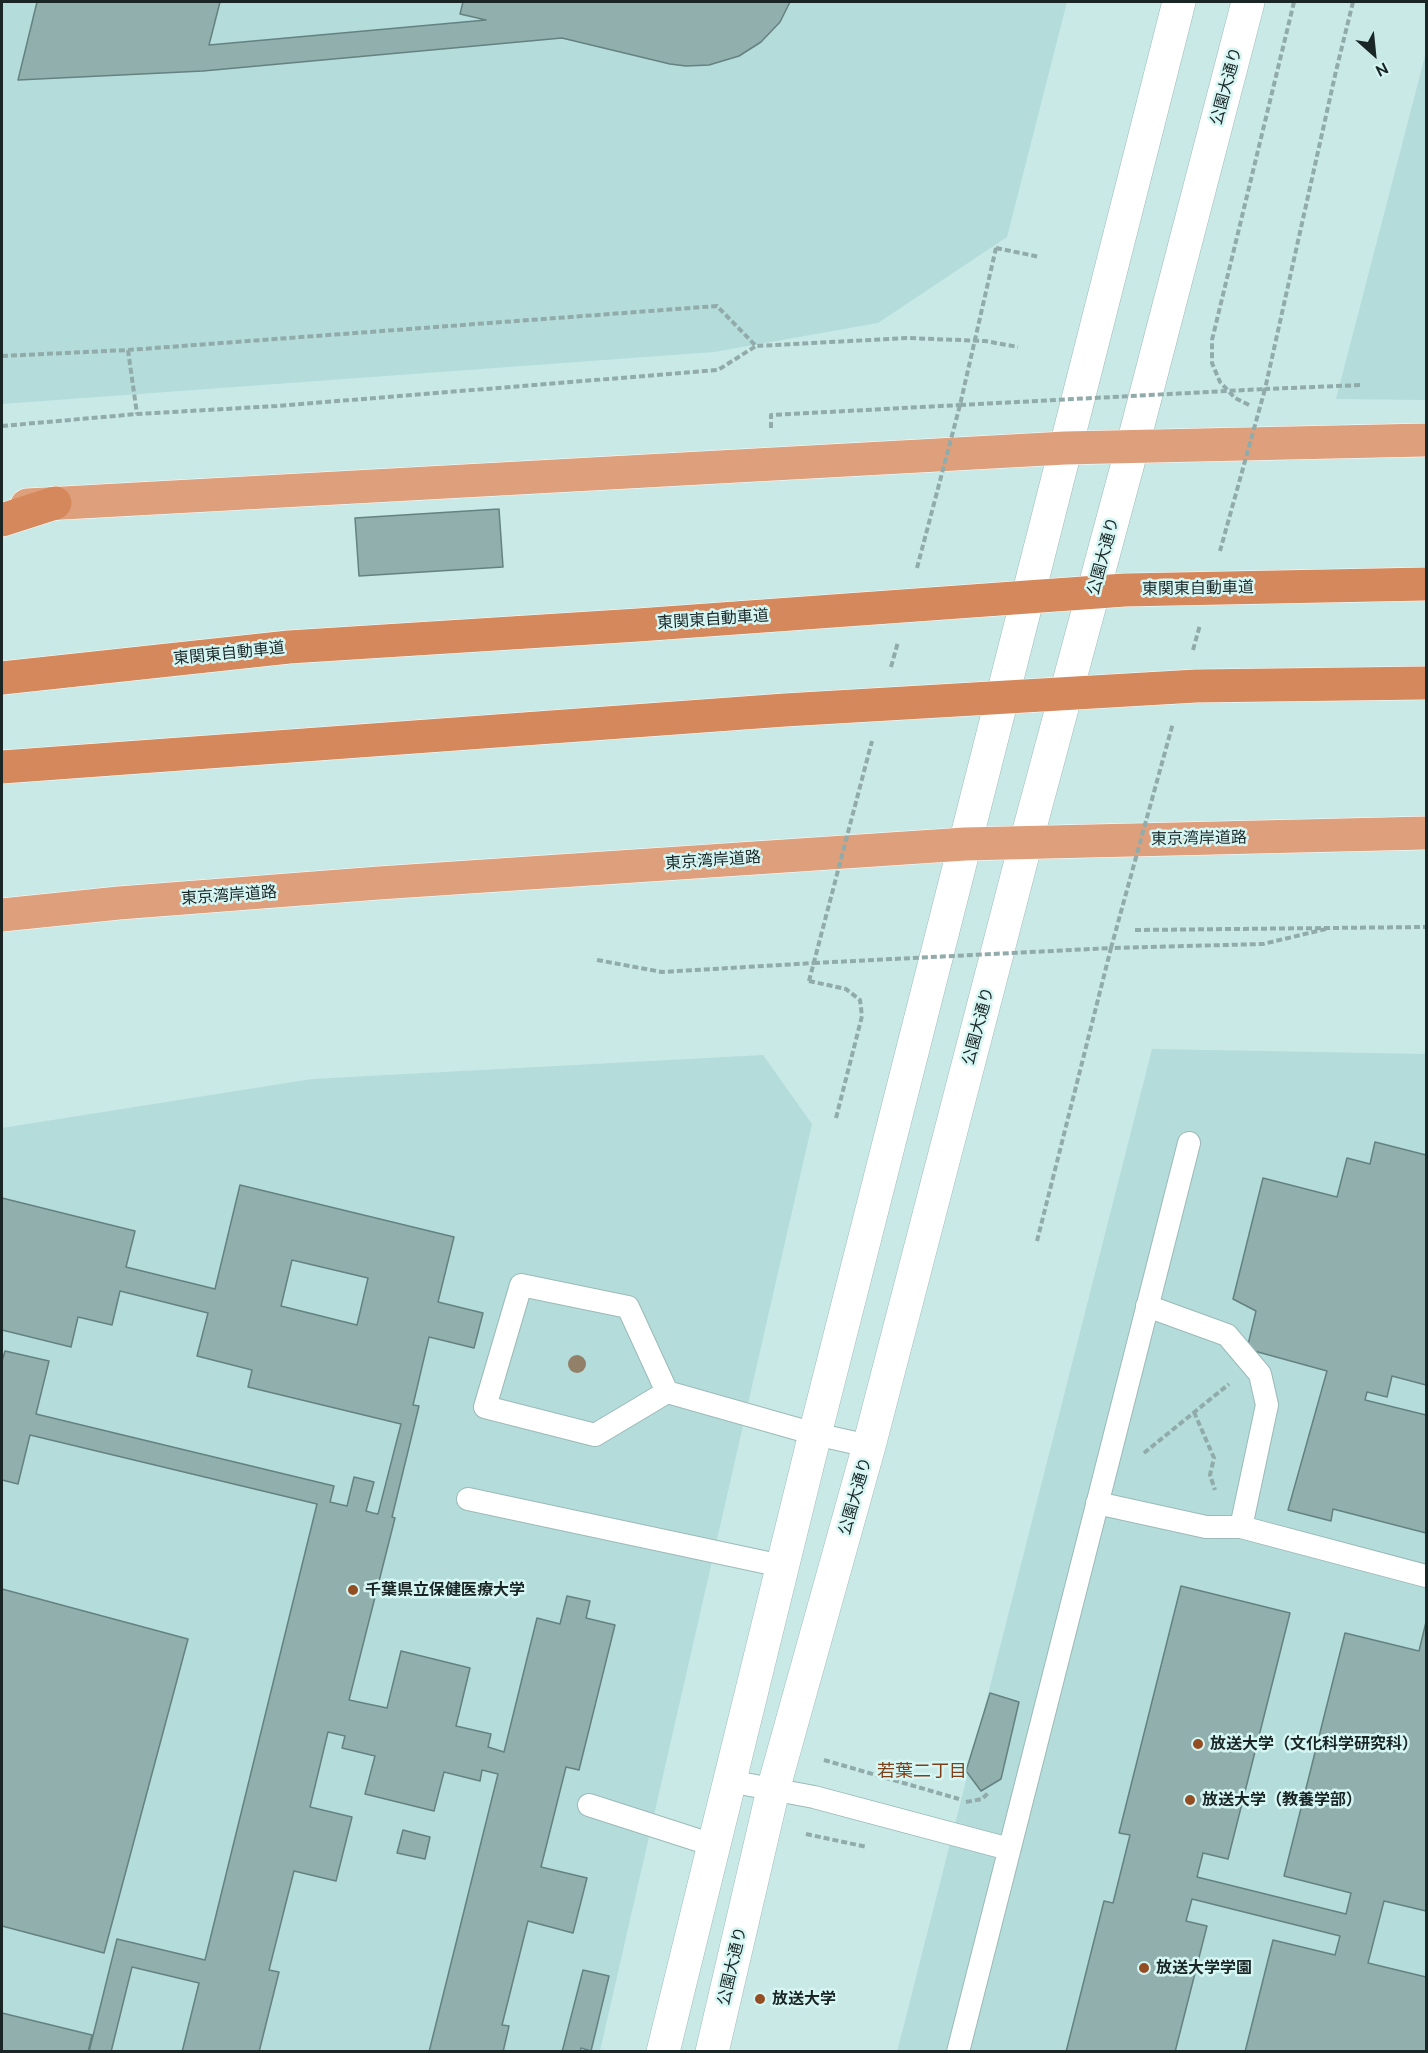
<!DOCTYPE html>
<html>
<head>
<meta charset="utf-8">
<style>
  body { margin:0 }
  #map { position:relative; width:1428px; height:2053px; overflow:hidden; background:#c9e9e7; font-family:Ubuntu,sans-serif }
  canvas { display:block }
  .frame { position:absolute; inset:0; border:3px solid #1a2626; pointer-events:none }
  .north { position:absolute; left:1344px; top:24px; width:60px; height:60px; -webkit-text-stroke:4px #d6f6f4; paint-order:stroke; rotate:153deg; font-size:16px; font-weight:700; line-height:24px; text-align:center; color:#1a2626 }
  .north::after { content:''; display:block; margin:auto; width:21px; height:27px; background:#1a2626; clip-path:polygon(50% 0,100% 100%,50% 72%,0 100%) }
</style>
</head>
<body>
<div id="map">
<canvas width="1428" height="2053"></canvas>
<div class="frame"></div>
<div class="north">N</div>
</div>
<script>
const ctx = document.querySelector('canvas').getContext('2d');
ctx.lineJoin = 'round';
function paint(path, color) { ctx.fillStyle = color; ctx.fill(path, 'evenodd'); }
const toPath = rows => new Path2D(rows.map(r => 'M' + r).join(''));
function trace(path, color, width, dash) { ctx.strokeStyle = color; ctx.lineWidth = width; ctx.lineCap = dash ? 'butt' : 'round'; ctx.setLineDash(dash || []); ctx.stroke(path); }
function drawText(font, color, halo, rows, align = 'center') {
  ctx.font = font + ' Ubuntu,"Noto Sans JP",sans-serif'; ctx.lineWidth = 5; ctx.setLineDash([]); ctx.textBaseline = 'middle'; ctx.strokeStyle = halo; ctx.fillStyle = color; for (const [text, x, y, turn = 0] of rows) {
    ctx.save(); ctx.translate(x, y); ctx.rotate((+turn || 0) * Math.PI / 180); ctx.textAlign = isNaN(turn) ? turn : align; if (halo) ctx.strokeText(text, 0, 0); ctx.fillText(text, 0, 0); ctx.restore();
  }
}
paint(toPath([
  [2,2,1067,2,1007,237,878,323,714,352,2,404],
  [1426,52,1426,400,1336,399],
  [1152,1049,1426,1054,1426,2051,897,2052],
  [763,1055,812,1124,600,2051,2,2052,2,1128,312,1079]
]), '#b4dcda');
const building = toPath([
  [37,2,220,2,209,45,486,20,460,14,463,2,790,2,780,22,761,42,739,56,709,65,686,66,670,64,562,38,203,71,18,80,37,2],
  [499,509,503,567,359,576,355,518,499,509],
  [1375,1142,1426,1155,1426,1385,1392,1376,1387,1397,1367,1392,1365,1400,1426,1415,1426,1533,1333,1509,1331,1521,1288,1510,1327,1371,1247,1349,1256,1311,1233,1299,1263,1178,1337,1197,1347,1158,1370,1164,1375,1142],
  [240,1185,454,1237,438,1302,483,1313,474,1348,429,1337,413,1405,419,1406,392,1517,395,1518,349,1700,387,1708,401,1651,470,1668,456,1726,491,1734,488,1747,504,1752,537,1618,560,1624,567,1596,590,1601,586,1618,615,1625,579,1770,566,1767,541,1867,587,1878,573,1933,528,1921,502,2025,509,2026,503,2052,429,2052,498,1774,482,1770,480,1781,444,1772,434,1811,365,1794,375,1756,342,1748,345,1736,328,1732,310,1807,352,1817,336,1881,294,1871,269,1970,279,1972,259,2052,182,2052,199,1983,132,1967,111,2052,89,2052,117,1939,205,1960,317,1504,30,1435,18,1484,2,1480,2,1361,5,1351,49,1361,36,1414,334,1486,330,1502,347,1506,354,1477,374,1482,366,1511,373,1513,378,1514,401,1424,248,1387,252,1370,197,1356,208,1313,120,1291,112,1325,78,1317,71,1347,2,1330,2,1198,135,1231,126,1267,215,1289,240,1185],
  [292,1260,368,1278,357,1325,281,1306,292,1260],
  [1181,1586,1290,1613,1228,1859,1203,1853,1197,1877,1346,1914,1351,1893,1284,1876,1345,1633,1419,1651,1426,1622,1426,1911,1384,1901,1368,1963,1426,1977,1426,2052,1245,2052,1273,1940,1335,1955,1340,1936,1192,1899,1186,1921,1207,1926,1175,2052,1066,2052,1104,1901,1113,1903,1130,1835,1119,1833,1181,1586],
  [2,1589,188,1639,104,1953,2,1926,2,1589],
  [990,1693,1019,1702,1001,1779,981,1791,966,1771,990,1693],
  [403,1830,430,1837,425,1859,397,1853,403,1830],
  [583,1970,609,1976,591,2051,581,2048,580,2052,562,2052,583,1970],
  [2,2013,92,2035,88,2052,2,2052,2,2013]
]);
paint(building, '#90afad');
trace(building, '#648280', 1.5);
const service = toPath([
  [1147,1306,1227,1335,1260,1374,1267,1405,1241,1527],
  [667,1392,628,1307,521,1285,485,1407,595,1435,667,1392,815,1434,869,1446],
  [468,1499,782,1566],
  [1097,1503,1206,1527,1241,1527,1426,1576],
  [729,1781,814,1797,1009,1849],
  [589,1805,713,1845],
  [958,2052,1189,1143]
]);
const tertiary = toPath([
  [663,2052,815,1434,1179,2],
  [712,2052,773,1790,869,1446,1026,842,1132,448,1248,2]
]);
const trunk = toPath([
  [27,505,1065,448,1426,440],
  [2,915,119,903,379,883,965,844,1426,833]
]);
const motorway = toPath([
  [2,520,55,503]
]);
trace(service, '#9bbab8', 24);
trace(tertiary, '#9bbab8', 34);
trace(trunk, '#fff', 34);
trace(motorway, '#fff', 34);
trace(toPath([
  [1353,2,1336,71,1265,389,1360,385],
  [996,248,1040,257],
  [128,350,137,414],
  [2,356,128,350,717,306,756,346,907,338,985,341,1018,347],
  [1249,405,1235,398,1220,382,1212,363,1212,340,1294,2],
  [2,426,137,414,277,406,718,370,756,346],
  [771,428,771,415,960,405],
  [1135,930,1426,927],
  [597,960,662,972,814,963],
  [809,981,846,989,860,1000,862,1016,836,1118],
  [1037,1241,1111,948,1263,944,1330,928],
  [1194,1412,1214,1458,1210,1475,1215,1490],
  [1144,1453,1229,1384],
  [824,1760,959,1799],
  [966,1802,982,1799,989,1792],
  [806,1834,867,1847]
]), '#91abaa', 4, [6, 3]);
trace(service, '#fff', 22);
trace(tertiary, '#fff', 33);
trace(trunk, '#dea07c', 33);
trace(motorway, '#d5885b', 33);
const motorwayBridge = toPath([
  [2,678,289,647,638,625,1125,590,1426,584],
  [2,767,785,710,1196,686,1426,683]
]);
trace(motorwayBridge, '#fff', 34, []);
trace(toPath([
  [960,405,1265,389,1220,551],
  [917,568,960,405,996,248],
  [1193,650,1200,625],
  [891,667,898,642],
  [814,963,1111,948,1173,723],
  [809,981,872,741]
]), '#91abaa', 4, [6, 3]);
trace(motorwayBridge, '#d5885b', 33);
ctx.fillStyle = '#938068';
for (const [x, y] of [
  [577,1364]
]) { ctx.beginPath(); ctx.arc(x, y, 9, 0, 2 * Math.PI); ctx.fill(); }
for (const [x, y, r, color] of [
  [353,1590,6,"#934e23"],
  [1198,1744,6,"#934e23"],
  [1190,1800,6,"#934e23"],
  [1144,1968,6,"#934e23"],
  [760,1999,6,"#934e23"]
]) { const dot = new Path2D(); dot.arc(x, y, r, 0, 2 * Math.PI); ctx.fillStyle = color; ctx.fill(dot); trace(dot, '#d6f6f4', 2); }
drawText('16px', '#1a2626', '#d6f6f4', [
  ["公園大通り",1226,86,-75],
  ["公園大通り",1103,556,-75],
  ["東関東自動車道",1198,588,-1],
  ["東関東自動車道",713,619,-4],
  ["東関東自動車道",229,653,-6],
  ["東京湾岸道路",1199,838,-1],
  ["東京湾岸道路",713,860,-4],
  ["東京湾岸道路",229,895,-4],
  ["公園大通り",978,1026,-75],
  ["公園大通り",855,1496,-74],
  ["公園大通り",732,1966,-77]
]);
drawText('bold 16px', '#1a2626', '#d6f6f4', [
  ["千葉県立保健医療大学",365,1590],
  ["放送大学（文化科学研究科）",1210,1744],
  ["放送大学（教養学部）",1202,1800],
  ["放送大学学園",1156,1968],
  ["放送大学",772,1999]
], 'left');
drawText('18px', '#7d3f17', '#d6f6f4', [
  ["若葉二丁目",922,1771]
]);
</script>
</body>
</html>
